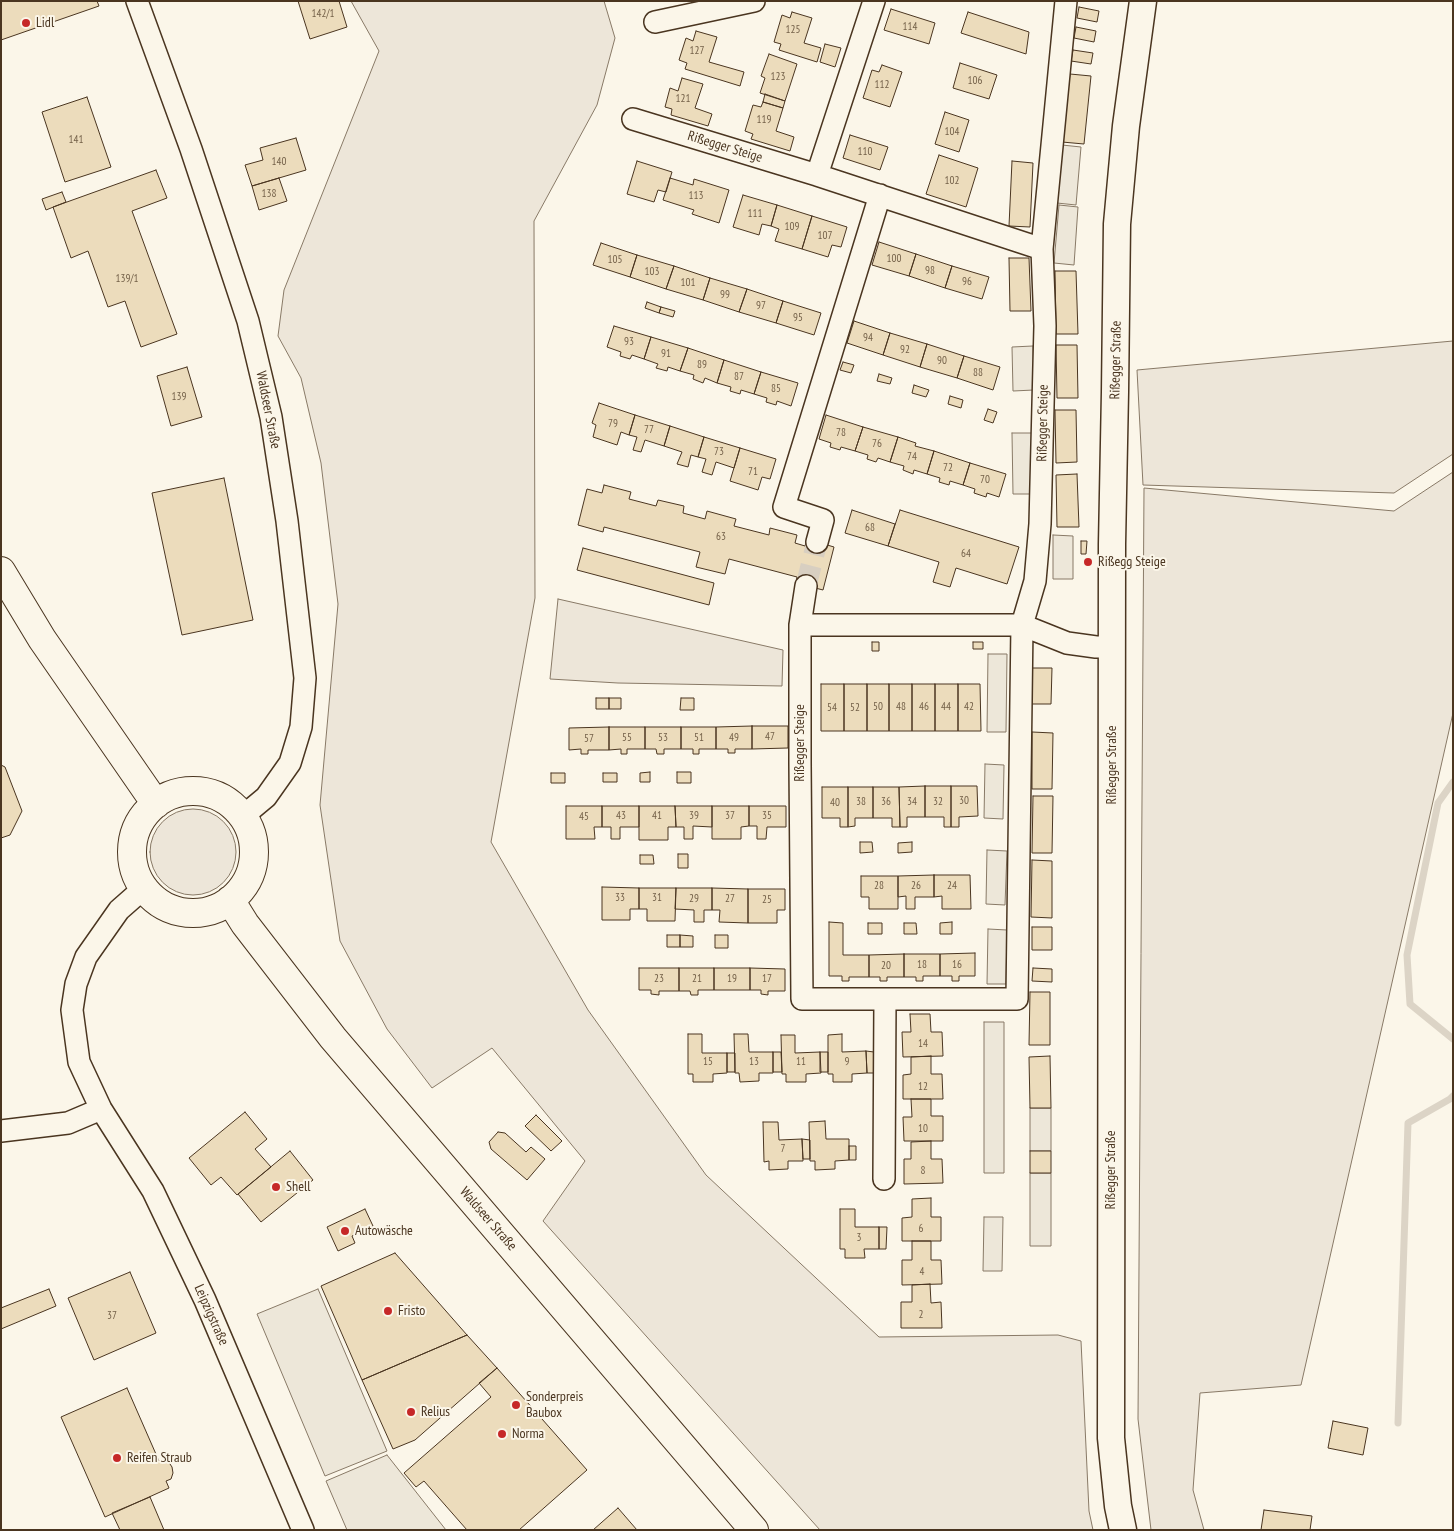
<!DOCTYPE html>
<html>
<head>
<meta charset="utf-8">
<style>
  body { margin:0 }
  #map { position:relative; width:1454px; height:1531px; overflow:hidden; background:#fbf6e9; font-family:"PT Sans Narrow",sans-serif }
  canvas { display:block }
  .frame { position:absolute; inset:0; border:2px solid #4a3520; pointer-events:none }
</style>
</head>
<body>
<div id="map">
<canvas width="1454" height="1531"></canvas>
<div class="frame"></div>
</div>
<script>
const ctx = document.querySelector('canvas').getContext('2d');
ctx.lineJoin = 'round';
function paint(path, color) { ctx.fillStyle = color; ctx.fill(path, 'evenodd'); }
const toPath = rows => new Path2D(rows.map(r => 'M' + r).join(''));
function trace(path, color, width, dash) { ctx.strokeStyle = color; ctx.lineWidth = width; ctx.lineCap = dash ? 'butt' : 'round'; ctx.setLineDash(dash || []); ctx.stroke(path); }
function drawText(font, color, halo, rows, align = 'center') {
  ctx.font = font + ' "PT Sans Narrow",sans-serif'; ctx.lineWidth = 4; ctx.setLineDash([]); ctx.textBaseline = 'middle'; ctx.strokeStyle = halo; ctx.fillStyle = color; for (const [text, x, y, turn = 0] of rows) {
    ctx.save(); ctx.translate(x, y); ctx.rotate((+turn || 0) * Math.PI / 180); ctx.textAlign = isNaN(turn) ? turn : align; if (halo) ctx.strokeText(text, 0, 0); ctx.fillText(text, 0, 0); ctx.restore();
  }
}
const green = toPath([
  [351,1,604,1,615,38,597,105,534,221,535,598,491,842,588,1010,706,1175,879,1337,1058,1335,1081,1341,1089,1511,1093,1530,820,1530,543,1221,585,1161,492,1048,432,1088,387,1029,340,941,320,805,338,604,321,463,301,378,278,336,284,290,379,51,351,1],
  [1453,341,1453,454,1394,493,1143,485,1137,370,1453,341],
  [1453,472,1453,713,1301,1385,1200,1393,1193,1490,1204,1530,1151,1530,1138,1419,1144,488,1394,511,1453,472],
  [558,599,783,650,782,686,618,683,550,679,558,599],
  '150 852a43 43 0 1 1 86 0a43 43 0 1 1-86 0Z'
]);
paint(green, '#ede6d9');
trace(green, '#887966', 1);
const parking = toPath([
  [1062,145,1081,147,1076,205,1057,203,1062,145],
  [1059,205,1078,207,1074,265,1054,263,1059,205],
  [1033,346,1034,390,1013,391,1012,347,1033,346],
  [1012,433,1032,433,1033,494,1013,494,1012,433],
  [1053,535,1073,536,1073,579,1053,579,1053,535],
  [988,654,1007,654,1006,732,987,732,988,654],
  [985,764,1004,765,1003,819,984,818,985,764],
  [987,850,1007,851,1005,905,986,904,987,850],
  [988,929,1007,930,1006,984,987,984,988,929],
  [984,1022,1004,1022,1004,1173,984,1173,984,1022],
  [1030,1108,1051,1108,1051,1151,1030,1151,1030,1108],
  [1030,1173,1051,1173,1051,1246,1030,1246,1030,1173],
  [984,1217,1003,1217,1002,1271,983,1271,984,1217],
  [318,1289,387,1451,325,1476,257,1314,318,1289],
  [387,1455,446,1530,347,1530,326,1481,387,1455]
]);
paint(parking, '#ede7d9');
trace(parking, '#887966', 1);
trace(toPath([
  [1453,782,1438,803,1407,955,1410,1004,1453,1039],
  [1398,1423,1408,1123,1450,1099,1453,1096]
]), '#dcd4c6', 7);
const building = toPath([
  [1,1,97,1,99,6,1,40,1,1],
  [298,1,339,1,347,27,310,39,298,1],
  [1079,7,1099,11,1097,22,1077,18,1079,7],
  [891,9,935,23,929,44,884,30,891,9],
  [792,12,812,18,804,43,821,48,817,62,779,50,781,44,774,42,782,15,790,18,792,12],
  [968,12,1029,32,1026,54,961,33,968,12],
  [1076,27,1096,31,1094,42,1074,38,1076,27],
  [696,31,717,37,709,62,744,72,740,86,685,69,687,63,679,60,686,38,693,41,696,31],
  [825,44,841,48,835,67,820,62,825,44],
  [1073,50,1093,53,1091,64,1071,61,1073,50],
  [769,54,797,64,785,101,760,93,765,78,761,76,769,54],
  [960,63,997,75,989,99,953,88,960,63],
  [882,65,902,72,890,107,863,98,872,70,879,72,882,65],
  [1070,74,1091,76,1084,144,1062,142,1070,74],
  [682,78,703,84,695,108,712,114,708,126,671,115,672,109,665,107,670,88,678,91,682,78],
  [765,94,785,101,783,108,763,102,765,94],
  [87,97,111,167,65,182,42,112,87,97],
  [763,102,783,108,776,131,794,137,790,151,751,139,753,134,745,131,753,105,761,107,763,102],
  [945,112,969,120,959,152,935,144,945,112],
  [850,135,888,147,880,170,843,158,850,135],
  [296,138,306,170,252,186,245,165,263,160,260,148,296,138],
  [939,155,978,168,966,207,926,194,939,155],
  [637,161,672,172,666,192,658,190,654,202,627,194,637,161],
  [1012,161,1033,163,1030,227,1009,226,1012,161],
  [156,170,167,198,132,211,177,334,141,347,125,301,108,307,88,251,71,258,53,207,156,170],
  [279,178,287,201,259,210,252,186,279,178],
  [670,178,693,185,694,179,729,190,719,223,692,214,694,210,663,200,670,178],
  [62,192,66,202,46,210,42,199,62,192],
  [743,195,777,205,771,226,762,224,759,235,733,227,743,195],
  [777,205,812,216,802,249,775,241,779,229,771,226,777,205],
  [812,216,847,227,841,247,832,245,828,257,802,249,812,216],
  [879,242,916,254,909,276,872,265,879,242],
  [601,243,637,255,630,277,593,265,601,243],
  [916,254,952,266,945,288,909,276,916,254],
  [637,255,674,266,666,289,630,277,637,255],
  [1009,258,1029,258,1031,311,1010,311,1009,258],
  [674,266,710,278,703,300,666,289,674,266],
  [952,266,989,277,982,299,945,288,952,266],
  [1055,271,1076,271,1078,334,1056,334,1055,271],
  [710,278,747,289,739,312,703,300,710,278],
  [747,289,783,301,776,323,739,312,747,289],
  [783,301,821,313,814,335,776,323,783,301],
  [647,302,661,307,659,313,645,308,647,302],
  [661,307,675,311,673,317,659,313,661,307],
  [854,321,890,333,883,355,847,343,854,321],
  [614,326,651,337,644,359,632,355,630,359,620,356,621,352,607,347,614,326],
  [890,333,927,344,920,367,883,355,890,333],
  [651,337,688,348,680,371,668,367,667,371,656,368,658,364,644,359,651,337],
  [927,344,964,356,957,378,920,367,927,344],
  [1056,345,1077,345,1078,398,1057,398,1056,345],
  [688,348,724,360,717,383,705,378,703,383,693,379,694,375,680,371,688,348],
  [964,356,1000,367,993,390,957,378,964,356],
  [724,360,761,372,754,394,741,390,740,394,730,391,731,387,717,383,724,360],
  [843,362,854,365,851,373,840,370,843,362],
  [187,367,202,417,171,426,157,376,187,367],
  [761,372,798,383,791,406,777,401,776,405,766,402,767,398,754,394,761,372],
  [879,374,892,378,890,384,877,381,879,374],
  [914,385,929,390,926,397,912,393,914,385],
  [950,396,963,400,961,408,948,404,950,396],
  [599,403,635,415,629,435,621,432,617,445,593,437,596,425,592,423,599,403],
  [988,409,997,412,993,423,984,420,988,409],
  [1055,410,1076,410,1077,462,1056,463,1055,410],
  [635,415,670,426,664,446,645,440,641,452,633,450,637,437,629,435,635,415],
  [826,415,863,427,855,451,841,447,840,450,830,447,831,443,819,439,826,415],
  [670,426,704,437,698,457,691,455,688,467,677,464,682,452,664,446,670,426],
  [863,427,898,437,890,462,878,458,876,462,867,459,868,455,855,451,863,427],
  [704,437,740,448,734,468,716,462,712,475,702,472,706,459,698,457,704,437],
  [898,437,916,443,915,446,934,451,927,474,914,470,913,474,903,470,904,466,890,462,898,437],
  [740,448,776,459,770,479,762,477,758,490,730,481,740,448],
  [934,451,970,463,963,485,950,481,949,485,939,482,940,478,927,474,934,451],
  [970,463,1006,474,999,497,987,493,986,497,974,493,975,489,963,485,970,463],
  [1077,474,1079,527,1057,527,1056,475,1077,474],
  [224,478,253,620,182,635,152,493,224,478],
  [604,485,631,492,629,499,656,506,658,500,684,506,683,513,705,519,707,511,736,519,734,526,769,535,770,528,797,535,795,543,805,546,807,539,834,547,823,590,796,583,797,577,729,559,725,574,696,567,700,552,604,527,603,532,578,525,587,489,602,493,604,485],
  [852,510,895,524,888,546,845,533,852,510],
  [900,510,1019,547,1007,584,956,568,950,587,933,582,939,562,888,546,900,510],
  [1081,541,1087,541,1086,554,1081,554,1081,541],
  [583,548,714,583,709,605,577,570,583,548],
  [872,642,879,642,879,651,872,651,872,642],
  [973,642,983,642,983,649,973,649,973,642],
  [1031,668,1052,668,1051,704,1031,704,1031,668],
  [821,684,844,684,844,731,821,731,821,684],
  [844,684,867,684,867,731,844,731,844,684],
  [867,684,889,684,889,731,867,731,867,684],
  [889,684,912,684,912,731,889,731,889,684],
  [912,684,935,684,935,731,912,731,912,684],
  [935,684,958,684,958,731,935,731,935,684],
  [958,684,980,684,981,731,958,731,958,684],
  [596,698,609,698,609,709,596,709,596,698],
  [609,698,621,698,621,709,609,709,609,698],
  [681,698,694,698,694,710,680,710,681,698],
  [752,726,788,726,788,748,752,749,752,726],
  [752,726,752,749,735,749,735,753,728,753,728,749,716,749,716,727,752,726],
  [609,727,645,727,645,749,627,749,627,754,621,754,621,749,609,750,609,727],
  [609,727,609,750,588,750,588,754,581,754,581,749,569,750,569,728,609,727],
  [645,727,681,727,681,749,664,749,664,754,657,754,656,749,645,749,645,727],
  [681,727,716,727,716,749,699,749,699,754,693,754,693,749,681,749,681,727],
  [1032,732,1053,733,1052,789,1032,789,1032,732],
  [1,765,5,767,22,811,10,835,1,838,1,765],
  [650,772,650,782,640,782,640,773,650,772],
  [677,772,691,772,691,783,677,783,677,772],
  [551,773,565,773,565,783,551,783,551,773],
  [603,773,617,773,617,782,603,782,603,773],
  [925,786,951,786,951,827,944,827,944,817,925,817,925,786],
  [925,786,925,817,907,817,907,827,900,827,899,787,925,786],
  [951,786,977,786,978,816,959,817,959,827,951,827,951,786],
  [822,787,848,787,848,827,840,827,840,818,822,818,822,787],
  [848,787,873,787,873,818,855,818,855,826,848,827,848,787],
  [873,787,899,787,900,827,892,827,892,818,873,818,873,787],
  [1033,796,1053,796,1052,853,1032,853,1033,796],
  [566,806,602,806,602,827,594,827,595,839,566,839,566,806],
  [602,806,639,806,639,827,620,827,620,839,611,839,611,827,602,827,602,806],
  [639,806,675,806,676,827,668,827,668,840,639,840,639,806],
  [675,806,712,806,712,827,693,826,693,839,684,839,684,827,676,827,675,806],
  [712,806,749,806,749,826,741,827,741,839,712,839,712,806],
  [749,806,786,806,786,827,767,827,766,839,757,839,757,826,749,826,749,806],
  [860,842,872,842,873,852,860,853,860,842],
  [912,842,912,852,898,853,898,843,912,842],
  [678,854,688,854,688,868,678,868,678,854],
  [640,855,653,855,654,864,640,864,640,855],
  [1032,860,1052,861,1052,918,1031,917,1032,860],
  [934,875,970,875,971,909,942,909,942,896,934,897,934,875],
  [934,875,934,897,915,897,915,909,906,909,906,896,898,897,898,876,934,875],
  [861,876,898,876,898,909,869,909,869,897,861,897,861,876],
  [602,887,639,888,639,909,630,909,630,920,602,920,602,887],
  [639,888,676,888,675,921,647,921,647,909,639,909,639,888],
  [676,888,712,888,712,910,704,910,704,922,694,922,694,910,675,909,676,888],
  [712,888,748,889,748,923,719,922,720,910,712,910,712,888],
  [748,889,785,889,785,910,777,910,777,923,748,923,748,889],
  [829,922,843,923,843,955,869,955,869,977,849,977,849,981,842,981,842,976,829,976,829,922],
  [952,922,952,934,940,934,940,923,952,922],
  [868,923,882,923,882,934,868,934,868,923],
  [904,923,916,923,917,934,904,934,904,923],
  [1032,927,1052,927,1052,950,1032,950,1032,927],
  [667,935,680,935,680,947,667,947,667,935],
  [680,935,693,936,693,947,680,947,680,935],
  [715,935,728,935,728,948,715,948,715,935],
  [975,953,975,976,959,976,959,981,952,981,952,976,940,976,940,954,975,953],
  [904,954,940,954,940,976,923,976,923,981,916,981,916,977,904,977,904,954],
  [904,954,904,977,887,977,887,981,880,981,880,977,869,977,869,955,904,954],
  [639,968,679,968,679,991,659,991,659,995,651,994,651,990,639,990,639,968],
  [679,968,714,968,714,990,698,990,698,995,691,995,690,991,679,991,679,968],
  [714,968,750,968,750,990,714,990,714,968],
  [750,968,785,969,785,991,768,991,768,995,761,994,761,990,750,990,750,968],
  [1033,968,1052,969,1052,982,1032,981,1033,968],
  [1030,992,1050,992,1050,1045,1029,1045,1030,992],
  [910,1014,930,1014,931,1032,942,1032,943,1056,903,1057,902,1032,911,1032,910,1014],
  [688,1034,702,1034,702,1053,727,1053,727,1073,713,1074,713,1082,693,1082,693,1074,688,1074,688,1034],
  [734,1034,748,1034,749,1052,773,1052,773,1073,759,1073,759,1081,740,1082,739,1073,735,1073,734,1034],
  [842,1034,842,1052,866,1051,867,1073,852,1074,852,1082,833,1082,833,1074,828,1074,828,1035,842,1034],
  [781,1035,795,1035,795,1053,820,1052,821,1073,806,1074,806,1082,786,1082,786,1074,782,1074,781,1035],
  [866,1051,874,1052,874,1073,867,1073,866,1051],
  [773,1052,781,1052,782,1072,773,1072,773,1052],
  [820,1052,828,1052,828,1072,820,1072,820,1052],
  [727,1053,735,1053,735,1072,727,1072,727,1053],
  [931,1056,931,1074,942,1074,943,1099,903,1099,903,1075,911,1074,911,1057,931,1056],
  [1050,1056,1051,1108,1030,1108,1029,1057,1050,1056],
  [911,1099,931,1099,931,1116,943,1116,943,1141,904,1141,903,1117,912,1117,911,1099],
  [245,1112,267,1139,255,1149,271,1167,237,1195,221,1177,211,1185,189,1158,245,1112],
  [536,1115,562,1141,551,1151,525,1126,536,1115],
  [825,1121,826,1139,849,1139,849,1160,835,1161,835,1169,815,1170,815,1161,810,1161,809,1122,825,1121],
  [763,1122,778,1122,779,1140,802,1139,803,1161,788,1161,788,1169,769,1170,769,1161,764,1162,763,1122],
  [498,1132,505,1133,526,1152,531,1147,545,1159,527,1180,491,1149,489,1142,498,1132],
  [802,1139,810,1140,810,1159,803,1159,802,1139],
  [931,1141,931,1159,942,1159,943,1183,904,1184,904,1159,911,1159,911,1142,931,1141],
  [849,1146,856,1146,856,1160,849,1160,849,1146],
  [290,1151,313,1180,261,1222,238,1194,290,1151],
  [1030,1151,1051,1151,1051,1173,1030,1173,1030,1151],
  [931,1198,931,1217,941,1217,941,1241,902,1241,902,1218,912,1217,912,1199,931,1198],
  [365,1209,373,1226,352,1236,355,1243,338,1251,327,1227,365,1209],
  [840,1209,855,1209,855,1227,879,1227,879,1249,864,1249,865,1258,845,1258,845,1249,840,1249,840,1209],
  [879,1227,887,1227,886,1249,879,1249,879,1227],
  [912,1241,931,1241,931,1260,941,1260,942,1284,902,1285,902,1260,912,1260,912,1241],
  [395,1253,467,1335,362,1380,321,1286,395,1253],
  [130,1272,156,1333,94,1360,68,1298,130,1272],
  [930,1284,931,1303,941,1302,942,1328,901,1328,901,1302,912,1302,912,1285,930,1284],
  [49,1289,56,1306,1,1329,1,1308,49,1289],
  [467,1335,497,1368,415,1440,393,1449,362,1380,467,1335],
  [497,1368,587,1470,519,1530,467,1530,424,1481,416,1487,404,1473,491,1397,479,1383,497,1368],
  [127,1388,159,1461,163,1460,168,1461,172,1467,173,1473,171,1479,166,1481,169,1488,105,1517,61,1417,127,1388],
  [1333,1421,1368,1428,1363,1455,1328,1448,1333,1421],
  [150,1497,164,1530,120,1530,112,1513,150,1497],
  [618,1508,637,1530,593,1530,618,1508],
  [1264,1510,1312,1516,1310,1530,1261,1530,1264,1510]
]);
paint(building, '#ecdcbc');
trace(building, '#4a3520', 1);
trace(toPath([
  [806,586,817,542]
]), '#d8cfc1', 21, [21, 11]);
const minor = toPath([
  [137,1,191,149,248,321,271,417,287,521,305,678,301,727,290,763,266,797,242,817],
  [655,22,754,1],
  [633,119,817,175,1042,249],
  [817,175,874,1],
  [817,542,823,520,784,507,880,195],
  [806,586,800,625,800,763,802,999,1017,999,1022,625,1067,643,1096,647,1112,647],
  [800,625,1022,625,1035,581,1040,524,1045,326,1042,249,1066,1],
  [144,888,119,910,86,957,76,984,72,1010,79,1062,101,1109,153,1191,205,1300,303,1530],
  [1,1131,68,1123,101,1109],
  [884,1179,885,999]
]);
const tertiary = toPath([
  [1123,1530,1118,1506,1111,1438,1112,544,1115,392,1117,224,1126,126,1143,1]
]);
const primary = toPath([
  [1,571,42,639,156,804],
  '132 852a61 61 0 1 1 122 0a61 61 0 1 1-122 0Z',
  [230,900,245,924,333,1038,754,1530]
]);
trace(minor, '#4a3520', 24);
trace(tertiary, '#4a3520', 29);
trace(primary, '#4a3520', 30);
trace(minor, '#fbf6e9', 21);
trace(tertiary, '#fbf6e9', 26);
trace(primary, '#fbf6e9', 28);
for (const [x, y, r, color] of [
  [26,23,5,"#c62828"],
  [1088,562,5,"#c62828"],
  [276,1187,5,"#c62828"],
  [345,1231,5,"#c62828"],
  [388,1311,5,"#c62828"],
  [516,1405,5,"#c62828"],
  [411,1412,5,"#c62828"],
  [502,1434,5,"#c62828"],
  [117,1458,5,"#c62828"]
]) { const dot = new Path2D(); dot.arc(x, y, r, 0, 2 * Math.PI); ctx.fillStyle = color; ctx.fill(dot); trace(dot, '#fbf6e9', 2); }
drawText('11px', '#725f47', null, [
  ["142/1",323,14],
  ["114",910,27],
  ["125",793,30],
  ["127",697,51],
  ["123",778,77],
  ["106",975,81],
  ["112",882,85],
  ["121",683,99],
  ["119",764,120],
  ["104",952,132],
  ["141",76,140],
  ["110",865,152],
  ["140",279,162],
  ["102",952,181],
  ["138",269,194],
  ["113",696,196],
  ["111",755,214],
  ["109",792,227],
  ["107",825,236],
  ["100",894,259],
  ["105",615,260],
  ["98",930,271],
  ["103",652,272],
  ["139/1",127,279],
  ["96",967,282],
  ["101",688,283],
  ["99",725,295],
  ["97",761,306],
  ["95",798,318],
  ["94",868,338],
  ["93",629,342],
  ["92",905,350],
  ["91",666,354],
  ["90",942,361],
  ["89",702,365],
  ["88",978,373],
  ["87",739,377],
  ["85",776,389],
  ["139",179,397],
  ["79",613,424],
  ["77",649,430],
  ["78",841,433],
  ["76",877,444],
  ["73",719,452],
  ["74",912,457],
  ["72",948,468],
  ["71",753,472],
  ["70",985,480],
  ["68",870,528],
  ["63",721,537],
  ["64",966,554],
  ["50",878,707],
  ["48",901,707],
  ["46",924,707],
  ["44",946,707],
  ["42",969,707],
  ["54",832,708],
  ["52",855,708],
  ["47",770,737],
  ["55",627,738],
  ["53",663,738],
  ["51",699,738],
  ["49",734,738],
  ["57",589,739],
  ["30",964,801],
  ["38",861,802],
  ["36",886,802],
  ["34",912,802],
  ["32",938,802],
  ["40",835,803],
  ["43",621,816],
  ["41",657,816],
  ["39",694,816],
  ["37",730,816],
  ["35",767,816],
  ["45",584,817],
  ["28",879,886],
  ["26",916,886],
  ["24",952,886],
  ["33",620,898],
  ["31",657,898],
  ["29",694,899],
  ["27",730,899],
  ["25",767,900],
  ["18",922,965],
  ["16",957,965],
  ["20",886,966],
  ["23",659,979],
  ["21",697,979],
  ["19",732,979],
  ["17",767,979],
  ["14",923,1044],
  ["15",708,1062],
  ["13",754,1062],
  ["11",801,1062],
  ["9",847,1062],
  ["12",923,1087],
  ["10",923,1129],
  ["7",783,1149],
  ["8",923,1171],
  ["6",921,1229],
  ["3",859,1238],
  ["4",922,1272],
  ["2",921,1315],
  ["37",112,1316]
]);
drawText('14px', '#4a3520', '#fbf6e9', [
  ["Lidl",36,23],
  ["Rißegg Steige",1098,562],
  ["Shell",286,1187],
  ["Autowäsche",355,1231],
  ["Fristo",398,1311],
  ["Sonderpreis",526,1397],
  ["Baubox",526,1413],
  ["Relius",421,1412],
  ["Norma",512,1434],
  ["Reifen Straub",127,1458]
], 'left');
drawText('14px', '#4a3520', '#fbf6e9', [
  ["Rißegger Steige",725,147,17],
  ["Rißegger Straße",1116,360,-89],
  ["Waldseer Straße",268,410,79],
  ["Rißegger Steige",1043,423,-89],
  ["Rißegger Steige",800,743,-90],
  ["Rißegger Straße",1112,765,-90],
  ["Rißegger Straße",1111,1170,-90],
  ["Waldseer Straße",488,1219,49],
  ["Leipzigstraße",211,1315,66]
]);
</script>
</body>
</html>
